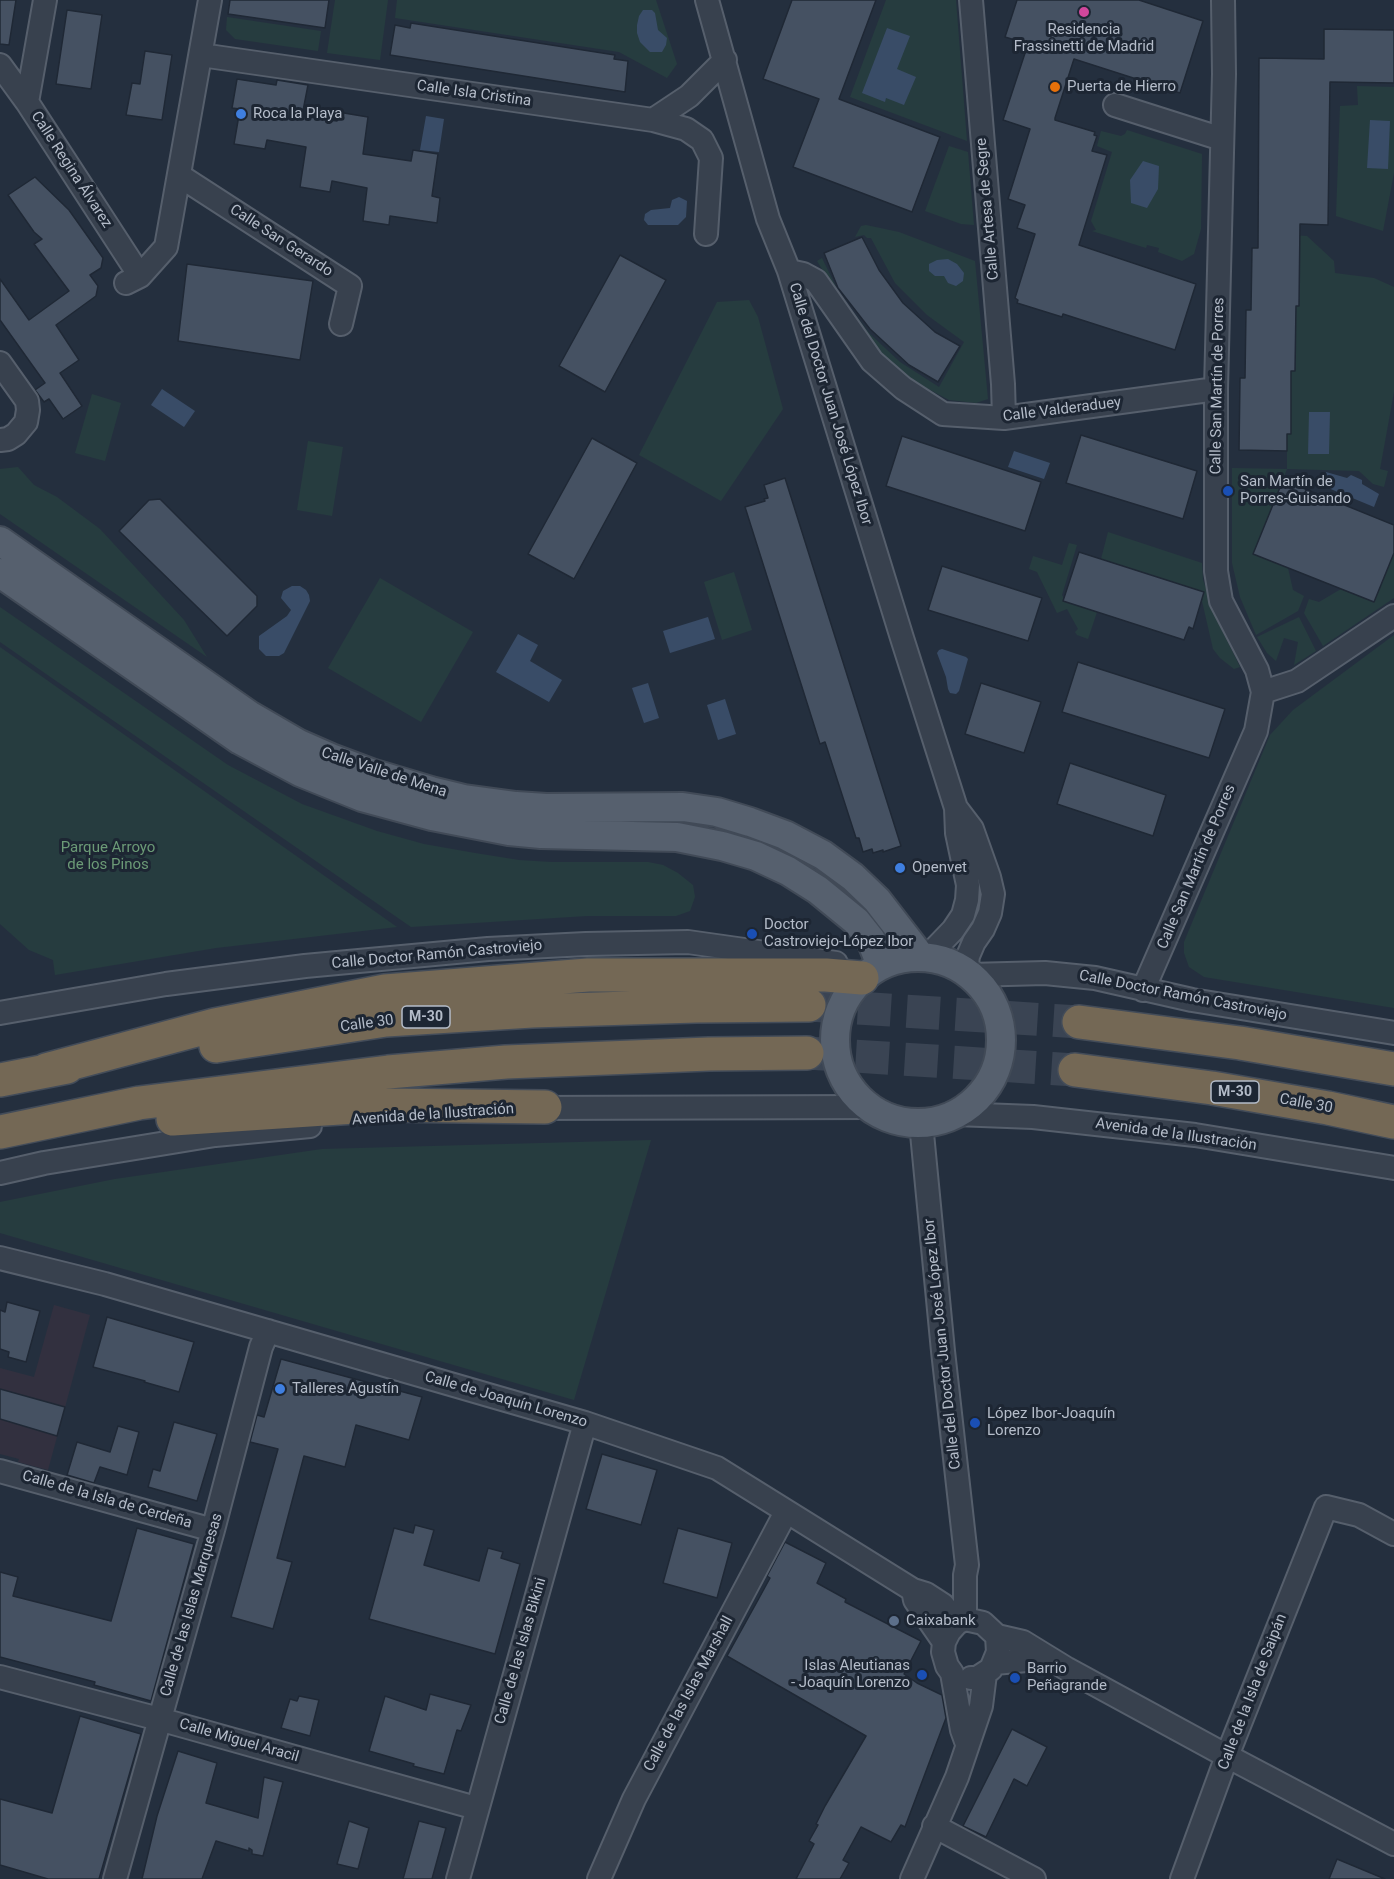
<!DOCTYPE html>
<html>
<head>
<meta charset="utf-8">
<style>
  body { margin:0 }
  canvas { display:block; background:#242f3e }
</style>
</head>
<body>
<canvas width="1394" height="1879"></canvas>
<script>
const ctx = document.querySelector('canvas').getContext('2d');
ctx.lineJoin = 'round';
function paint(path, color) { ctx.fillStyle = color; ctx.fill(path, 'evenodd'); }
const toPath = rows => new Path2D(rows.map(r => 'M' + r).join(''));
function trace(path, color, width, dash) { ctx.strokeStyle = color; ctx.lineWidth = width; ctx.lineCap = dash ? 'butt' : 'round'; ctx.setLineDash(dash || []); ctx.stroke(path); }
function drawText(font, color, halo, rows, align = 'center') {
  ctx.font = font + ' Roboto,sans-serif'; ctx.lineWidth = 6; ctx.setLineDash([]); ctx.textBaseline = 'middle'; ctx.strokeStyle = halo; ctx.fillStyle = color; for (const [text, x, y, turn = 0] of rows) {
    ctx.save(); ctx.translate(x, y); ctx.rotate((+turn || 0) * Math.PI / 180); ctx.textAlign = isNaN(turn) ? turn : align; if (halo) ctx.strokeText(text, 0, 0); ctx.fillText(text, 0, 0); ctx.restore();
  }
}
paint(toPath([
  [54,1305,90,1315,48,1470,18,1462,19,1459,0,1454,0,1368,34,1377]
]), '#32303f');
paint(toPath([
  [335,0,388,0,380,60,327,53],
  [397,0,656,0,677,64,667,78,619,52,395,18],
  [886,0,956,0,967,141,850,97],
  [227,17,321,31,318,51,235,39,226,30],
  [1357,86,1394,87,1394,173,1383,231,1336,216,1340,106,1358,105],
  [1127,130,1202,154,1201,229,1194,254,1182,261,1158,252,1159,248,1147,245,1146,248,1092,231,1096,230,1091,221,1112,152,1097,146,1101,131,1121,136,1125,134],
  [949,146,968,152,974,225,961,224,925,211],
  [866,225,899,232,975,261,988,399,976,403,949,400,898,373,866,341,817,261,822,258,839,293,870,334,900,362,939,387,964,342,927,315,895,283,871,238,867,238,864,235,855,237,861,226],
  [1275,234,1307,236,1334,261,1335,273,1374,278,1394,287,1394,392,1380,469,1388,471,1384,487,1373,484,1359,471,1287,469,1253,554,1288,568,1293,590,1304,596,1298,611,1256,635,1240,597,1232,563,1232,468,1287,469,1287,434,1291,434,1291,371,1295,371,1296,306],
  [749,300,758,317,783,409,721,501,639,455,717,302],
  [92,394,121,403,105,461,75,453],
  [308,441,343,447,332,516,297,510],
  [18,467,34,485,57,497,100,529,184,620,207,657,0,514,0,469],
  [1108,532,1202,563,1203,580,1219,624,1240,667,1234,669,1220,658,1213,649,1202,601,1204,592,1101,559],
  [1069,543,1077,545,1062,595,1066,602,1097,612,1088,639,1077,635,1075,632,1078,629,1067,609,1057,613,1037,572,1029,569,1033,556,1062,565],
  [1394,553,1394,598,1323,646,1304,613,1309,599,1319,602,1341,589,1374,602],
  [734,572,752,630,722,640,704,582],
  [380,578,473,632,421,722,328,668],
  [0,607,228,765,302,804,377,831,424,844,475,853,519,860,551,862,648,862,663,865,678,873,693,885,695,897,690,911,676,916,587,916,411,927,0,642],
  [1299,617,1316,651,1294,665,1298,642,1284,638,1276,661,1267,653,1257,637],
  [1394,635,1394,1008,1204,977,1189,967,1184,953,1184,942,1270,735,1293,710],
  [0,647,397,927,216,948,55,975,53,960,29,950,0,924],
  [651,1140,574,1400,0,1233,0,1202,115,1179,322,1149]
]), '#263c3f');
paint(toPath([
  [643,10,652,10,655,13,658,30,667,38,666,45,662,52,650,52,640,42,637,33,637,25,639,16],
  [887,28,910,36,897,69,916,77,904,105,886,98,885,102,862,93],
  [426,116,444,119,439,152,420,150],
  [1370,120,1390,121,1388,169,1367,168],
  [1143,161,1159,166,1158,189,1147,208,1131,203,1130,180],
  [679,197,687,201,686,217,678,225,648,225,644,220,645,214,651,210,670,208,672,200],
  [948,259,957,264,964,273,963,281,956,286,948,283,944,276,935,276,929,271,929,264,937,260],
  [162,389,195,411,184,427,151,405],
  [1309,412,1330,412,1329,454,1308,454],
  [1014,451,1050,463,1044,479,1008,467],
  [1326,472,1347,478,1351,475,1362,480,1362,484,1379,494,1374,507,1321,485],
  [292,586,300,586,306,590,309,595,310,601,284,653,279,656,266,656,259,649,259,636,287,616,291,610,281,598,283,591],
  [708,617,715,639,670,653,663,631],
  [518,634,538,645,530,661,562,680,549,702,496,672],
  [942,649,966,657,968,659,959,691,956,694,950,693,948,689,946,677,937,653,939,650],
  [648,683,659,718,644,723,632,688],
  [725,699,736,734,718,740,707,705]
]), '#394c67');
const building = toPath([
  [0,0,16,0,9,45,0,44,0,0],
  [230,0,329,0,325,28,228,14,230,0],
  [792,0,876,0,839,99,940,137,912,212,793,167,819,99,763,79,792,0],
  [1017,0,1139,0,1203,21,1180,93,1074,59,1055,118,1055,120,1095,132,1094,135,1097,136,1092,151,1107,155,1079,245,1196,284,1175,350,1063,314,1062,317,1017,303,1018,300,1015,298,1035,234,1017,228,1025,205,1008,199,1030,129,1003,120,1028,44,1005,37,1017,0],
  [67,10,102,15,91,89,56,84,67,10],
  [411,23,615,55,614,59,628,61,625,92,390,55,395,25,410,28,411,23],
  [1324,29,1394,30,1394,83,1330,82,1328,225,1300,224,1299,306,1296,306,1295,371,1291,371,1291,434,1287,434,1287,451,1239,450,1240,378,1245,378,1246,310,1251,310,1252,248,1258,248,1259,58,1324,59,1324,29],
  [145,51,172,55,162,120,126,115,132,83,140,84,145,51],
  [237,79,276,85,277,80,308,85,302,116,337,121,338,112,368,117,363,154,411,161,413,150,438,154,432,196,440,198,437,223,390,216,389,225,363,221,367,188,332,181,330,192,300,187,306,147,267,140,265,149,234,144,240,109,232,108,237,79],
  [35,177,69,210,103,258,101,268,90,275,98,286,96,296,56,325,79,360,60,373,82,406,63,419,49,399,44,402,35,390,45,383,0,320,0,279,29,320,69,291,34,244,42,239,34,232,8,195,35,177],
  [862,237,879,270,903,303,935,332,960,346,938,382,909,365,870,329,838,288,824,253,862,237],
  [620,255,666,280,605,392,559,366,620,255],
  [187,264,313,281,300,360,178,341,187,264],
  [1081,435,1197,471,1183,519,1066,483,1081,435],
  [902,436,1041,482,1025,531,886,486,902,436],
  [592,438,637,463,574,579,528,554,592,438],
  [785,478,901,846,883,852,883,850,873,853,872,849,863,852,859,838,856,838,825,742,820,744,745,507,765,501,764,499,768,498,764,485,785,478],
  [1283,480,1394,525,1394,553,1374,602,1253,554,1283,480],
  [160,499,257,596,257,606,227,636,119,531,149,500,160,499],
  [1079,552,1204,592,1193,629,1189,627,1184,640,1063,601,1079,552],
  [942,566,1042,598,1028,641,928,610,942,566],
  [1078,662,1225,709,1209,758,1062,712,1078,662],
  [981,683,1041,702,1024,753,965,734,981,683],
  [1070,763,1166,795,1153,836,1057,804,1070,763],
  [7,1302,40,1311,26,1362,8,1357,9,1352,0,1349,0,1310,5,1312,7,1302],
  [107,1317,194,1342,179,1392,144,1382,145,1381,93,1367,107,1317],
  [281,1359,422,1397,409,1440,356,1425,345,1467,304,1456,277,1558,292,1562,273,1629,231,1617,278,1449,250,1442,257,1415,264,1417,281,1359],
  [0,1389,65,1407,57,1436,0,1419,0,1389],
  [174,1422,217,1434,197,1501,148,1487,153,1469,160,1471,174,1422],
  [118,1426,139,1432,127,1475,100,1467,94,1483,67,1475,77,1442,110,1452,118,1426],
  [602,1454,657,1470,641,1525,586,1509,602,1454],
  [415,1525,434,1530,424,1565,479,1581,488,1548,503,1552,501,1558,520,1564,495,1654,369,1619,394,1528,413,1533,415,1525],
  [137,1528,194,1544,151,1701,94,1685,95,1682,0,1657,0,1572,18,1577,13,1596,111,1621,137,1528],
  [678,1528,732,1543,717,1598,663,1583,678,1528],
  [785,1542,826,1563,817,1583,846,1599,845,1602,921,1641,904,1674,917,1683,942,1695,946,1718,905,1827,901,1825,891,1842,861,1827,843,1860,849,1863,840,1879,796,1879,814,1844,809,1841,818,1825,816,1824,825,1806,866,1736,727,1656,758,1600,770,1578,767,1576,785,1542],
  [430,1694,471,1705,461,1731,457,1730,444,1774,413,1766,414,1764,369,1751,385,1696,426,1710,430,1694],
  [299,1696,319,1700,310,1736,281,1728,290,1699,297,1701,299,1696],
  [80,1716,141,1734,99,1879,48,1879,0,1865,0,1799,52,1813,80,1716],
  [1012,1729,1047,1747,1027,1786,1014,1779,986,1837,963,1826,1012,1729],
  [178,1751,217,1763,206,1803,258,1818,264,1777,283,1782,263,1856,252,1854,252,1850,249,1848,249,1851,216,1841,202,1879,142,1879,157,1816,178,1751],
  [349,1821,369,1828,358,1869,337,1864,349,1821],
  [419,1821,446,1828,432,1879,403,1879,419,1821],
  [1337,1859,1385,1879,1329,1879,1337,1859]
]);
paint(building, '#455162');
trace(building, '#1f2835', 1.5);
trace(toPath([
  [809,1005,1079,1022],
  [807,1053,1075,1070]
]), '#3a4453', 33, [33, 16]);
const minor = toPath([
  [707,0,768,219,789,271,902,638,956,808,957,833,968,885,967,900,963,915,953,930,927,957],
  [971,0,1003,384,1004,418],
  [201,55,653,120,686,129,702,140,711,158,706,234],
  [0,65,27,102,140,276],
  [27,102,45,0],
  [1115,105,1222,139],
  [653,120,689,96,725,60],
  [180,176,350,286,341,324],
  [789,271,803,274,816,281,872,361,903,388,943,414,1004,418,1216,389],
  [126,283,140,276,166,247,210,0],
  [0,363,27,401,28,410,26,422,16,434,8,439,0,440],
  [1263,692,1297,681,1394,616],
  [956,808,972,829,989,877,993,894,990,913,983,929,974,942,968,956,966,972],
  [970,975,1045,973,1095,978,1192,1000,1394,1033],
  [1143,990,1256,731,1263,692,1257,670,1221,601,1216,571,1216,389,1224,74,1223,0],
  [0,1013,166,984,305,966,488,949,586,944,688,942,836,963],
  [531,1108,870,1107],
  [956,1114,1033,1117,1195,1135,1394,1168],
  [921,1123,943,1351,967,1565,965,1575,965,1619],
  [0,1173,44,1163,215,1135,310,1126],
  [0,1258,105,1284,585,1423,717,1468,913,1590,926,1594,943,1605,957,1623],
  [0,1471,213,1530],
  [913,1590,915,1600,944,1642],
  [995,1663,1047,1658],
  [0,1677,159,1719,476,1808],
  [971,1678,977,1678,991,1669,998,1652,997,1636],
  [967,1744,962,1730,952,1673,947,1666,943,1652,944,1642,949,1632,957,1623,965,1619,983,1623,997,1636,1023,1642,1067,1669,1227,1756,1394,1844],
  [934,1826,1034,1879],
  [115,1879,213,1530,261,1347,268,1331],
  [458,1879,585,1423],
  [599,1879,634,1799,786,1512],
  [912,1879,957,1777,981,1706,985,1674],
  [1182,1879,1227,1756,1326,1507,1359,1515,1394,1534]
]);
const major = toPath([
  [0,541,249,715,299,744,331,758,371,773,431,791,464,799,516,806,546,808,683,807,717,812,750,822,785,835,823,855,853,877,877,900,921,957],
  [0,573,240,740,300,772,362,797,432,816,509,831,541,834,677,837,722,846,756,856,788,871,818,890,856,921,871,940,881,965],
  '835 1040a83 83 0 1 1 166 0a83 83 0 1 1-166 0Z'
]);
const highway = toPath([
  [1079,1022,1240,1043,1394,1069],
  [216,1046,386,1020,532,1011,696,1006,809,1005],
  [46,1070,215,1025,385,991,588,975,826,975,862,978],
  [1075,1070,1212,1088,1328,1108,1394,1122],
  [0,1080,67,1067],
  [173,1119,385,1105,545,1107],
  [0,1132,139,1103,388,1072,506,1062,709,1054,807,1053]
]);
trace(minor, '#565f6c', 26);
trace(major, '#414a57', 32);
trace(highway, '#434c59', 36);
trace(minor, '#38414e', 22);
trace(major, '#56606e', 28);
trace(highway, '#746855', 33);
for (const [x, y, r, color] of [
  [1084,12,6,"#d1479c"],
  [1055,87,6,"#e8710a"],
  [241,114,6,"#3f7fe0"],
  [1228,491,6,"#1a4fb4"],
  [900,868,6,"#3f7fe0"],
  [752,934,6,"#1a4fb4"],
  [280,1389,6,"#3f7fe0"],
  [975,1423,6,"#1a4fb4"],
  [894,1621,6,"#5c6f8a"],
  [922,1675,6,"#1a4fb4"],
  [1015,1678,6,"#1a4fb4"]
]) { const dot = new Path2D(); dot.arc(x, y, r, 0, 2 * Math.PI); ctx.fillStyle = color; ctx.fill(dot); trace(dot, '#1d2633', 2); }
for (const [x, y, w] of [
  [426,1017,48],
  [1235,1092,48]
]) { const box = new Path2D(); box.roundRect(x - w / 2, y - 11, w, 22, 4.5); ctx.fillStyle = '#1d2633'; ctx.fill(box); trace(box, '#b4bcc9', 1.5); }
drawText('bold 14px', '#b4bcc9', null, [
  ["M-30",426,1017],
  ["M-30",1235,1092]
]);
drawText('15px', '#b4bcc9', '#1d2633', [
  ["Residencia",1084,30,"center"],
  ["Frassinetti de Madrid",1084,47,"center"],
  ["Puerta de Hierro",1067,87],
  ["Roca la Playa",253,114],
  ["San Martín de",1240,482],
  ["Porres-Guisando",1240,499],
  ["Openvet",912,868],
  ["Doctor",764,925],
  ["Castroviejo-López Ibor",764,942],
  ["Talleres Agustín",292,1389],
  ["López Ibor-Joaquín",987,1414],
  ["Lorenzo",987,1431],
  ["Caixabank",906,1621],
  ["Islas Aleutianas",910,1666,"right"],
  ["- Joaquín Lorenzo",910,1683,"right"],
  ["Barrio",1027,1669],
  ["Peñagrande",1027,1686]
], 'left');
drawText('15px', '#b4bcc9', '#1d2633', [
  ["Calle Isla Cristina",474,94,8],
  ["Calle Regina Álvarez",71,170,57],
  ["Calle Artesa de Segre",988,209,-95],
  ["Calle San Gerardo",281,241,33],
  ["Calle San Martín de Porres",1218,386,-89],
  ["Calle del Doctor Juan José López Ibor",830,404,73],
  ["Calle Valderaduey",1062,410,-7],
  ["Calle Valle de Mena",384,773,18],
  ["Calle San Martín de Porres",1197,867,-67],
  ["Calle Doctor Ramón Castroviejo",437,955,-5],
  ["Calle Doctor Ramón Castroviejo",1183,996,11],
  ["Calle 30",367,1024,-8],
  ["Calle 30",1306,1104,10],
  ["Avenida de la Ilustración",433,1115,-4],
  ["Avenida de la Ilustración",1176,1135,8],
  ["Calle del Doctor Juan José López Ibor",943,1344,-96],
  ["Calle de Joaquín Lorenzo",506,1400,16],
  ["Calle de la Isla de Cerdeña",107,1500,16],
  ["Calle de las Islas Marquesas",192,1605,-74],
  ["Calle de las Islas Bikini",521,1651,-74],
  ["Calle de la Isla de Saipán",1253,1692,-69],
  ["Calle de las Islas Marshall",689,1694,-62],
  ["Calle Miguel Aracil",239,1741,16]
]);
drawText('15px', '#6b9a76', '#1d2633', [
  ["Parque Arroyo",108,848],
  ["de los Pinos",108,865]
]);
</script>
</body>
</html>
